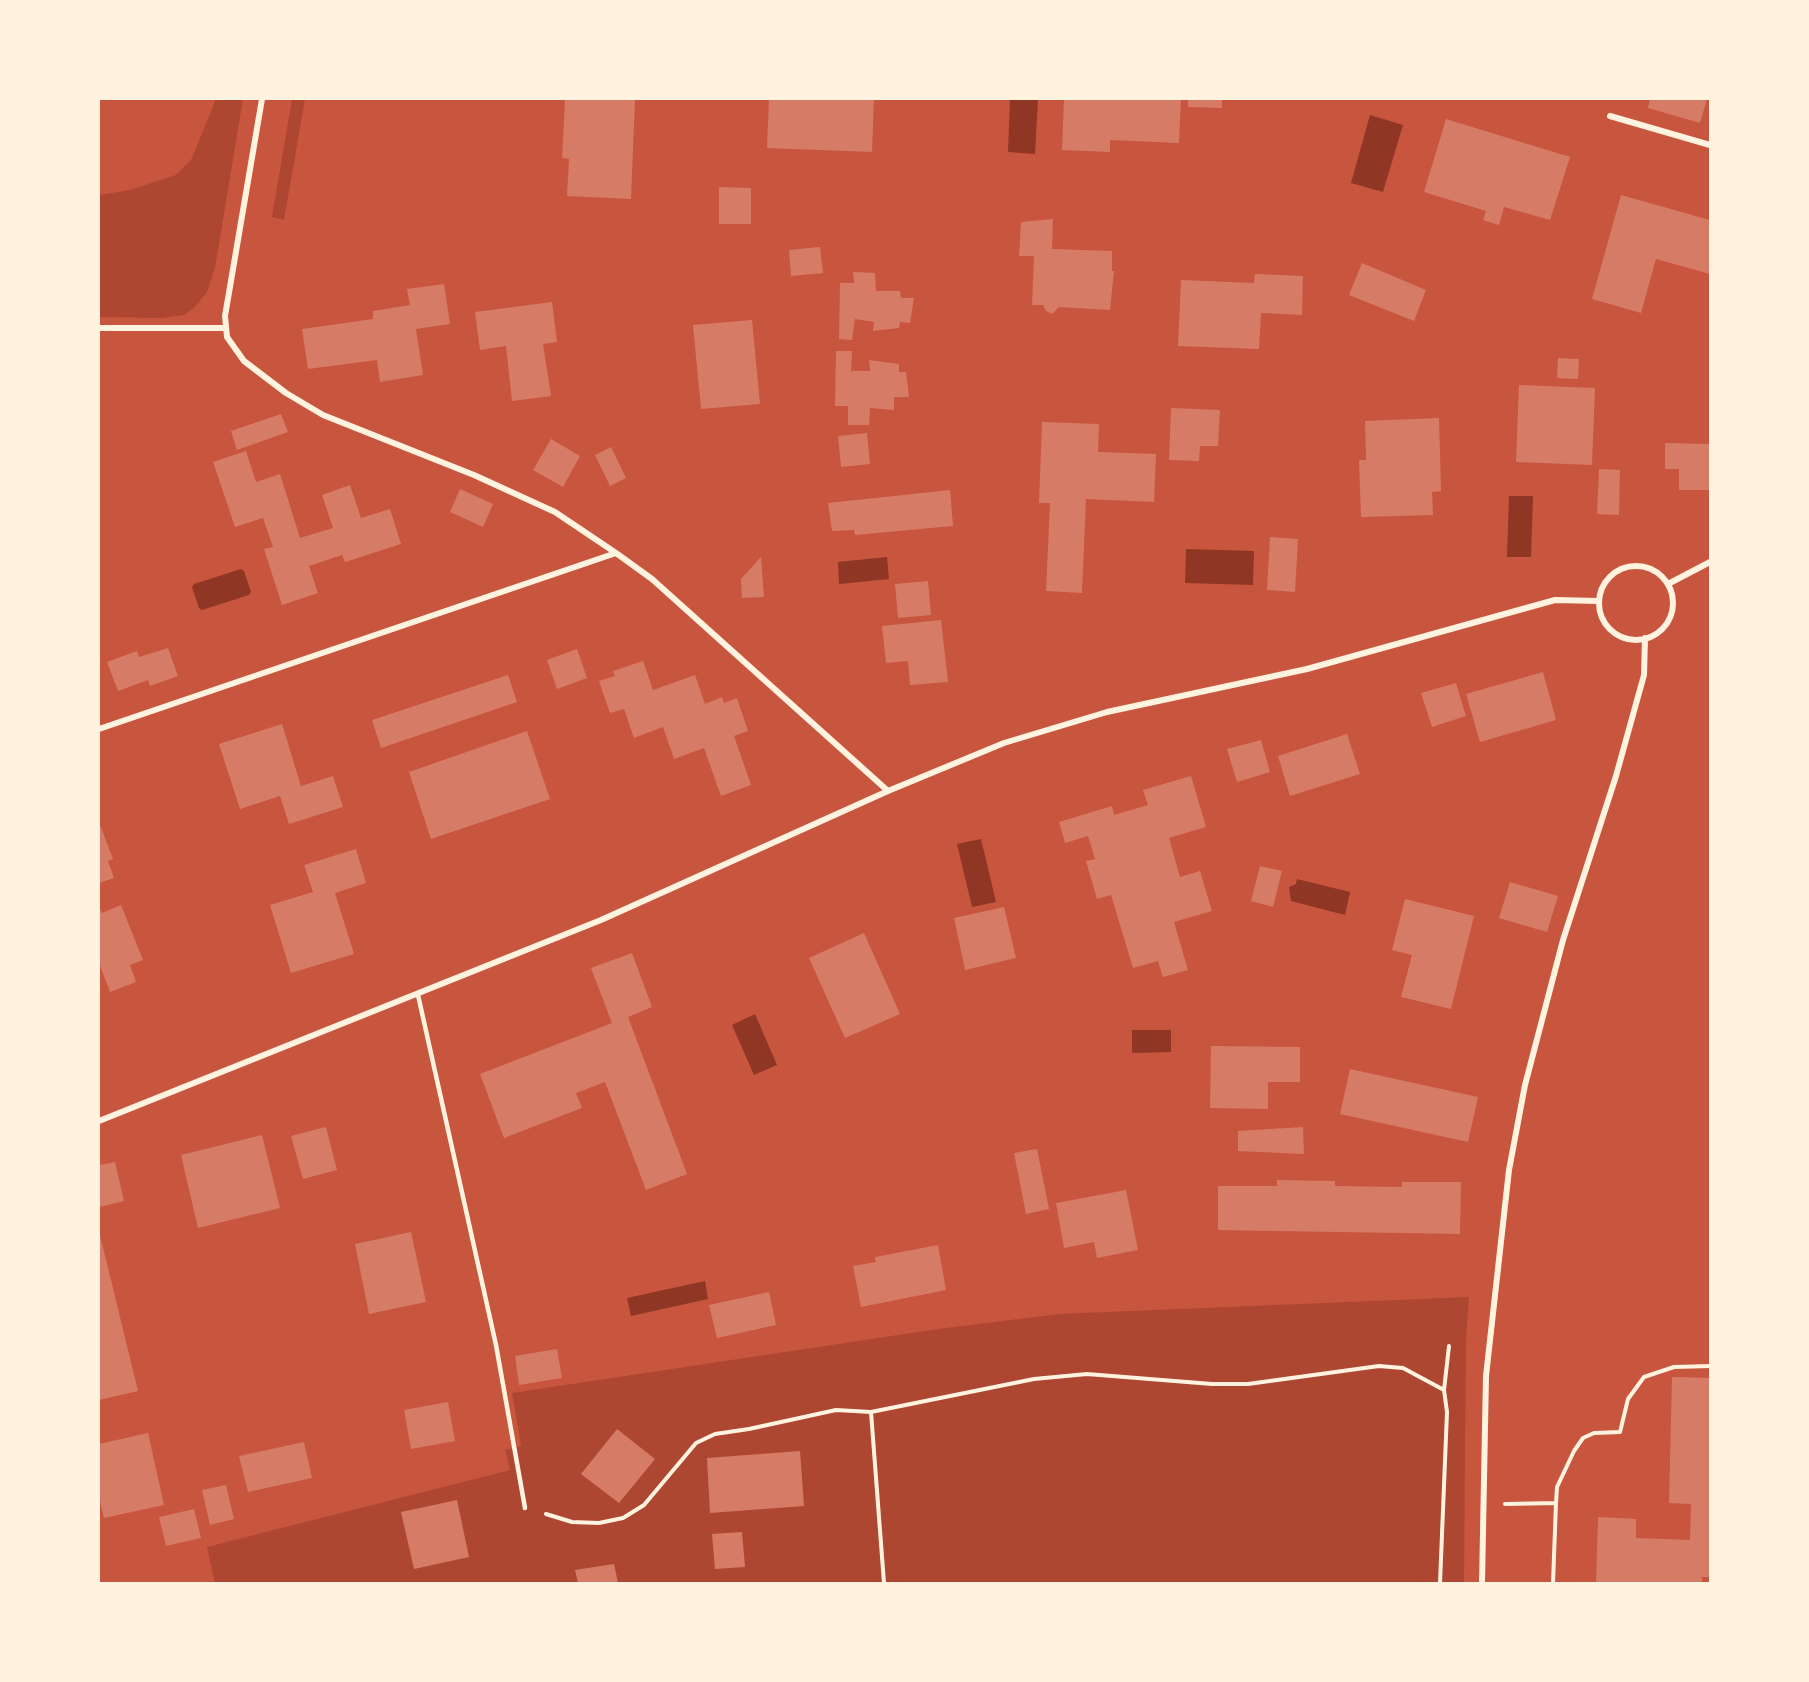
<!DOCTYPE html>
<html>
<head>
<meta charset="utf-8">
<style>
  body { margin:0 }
  #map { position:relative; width:1809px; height:1682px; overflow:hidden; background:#c8553d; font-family:"Sofia Sans Condensed",sans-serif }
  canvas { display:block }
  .frame { position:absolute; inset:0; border:100px solid #fff3e0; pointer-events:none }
</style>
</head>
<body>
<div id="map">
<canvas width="1809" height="1682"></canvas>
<div class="frame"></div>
</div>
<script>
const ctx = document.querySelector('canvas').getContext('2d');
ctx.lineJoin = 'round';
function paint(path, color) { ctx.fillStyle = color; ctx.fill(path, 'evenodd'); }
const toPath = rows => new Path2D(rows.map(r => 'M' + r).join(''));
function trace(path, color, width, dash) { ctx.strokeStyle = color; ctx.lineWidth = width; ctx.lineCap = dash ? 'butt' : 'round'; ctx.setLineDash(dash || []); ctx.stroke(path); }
paint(toPath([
  [216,99,243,99,215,268,207,292,195,307,184,315,162,318,99,317,99,195,130,190,176,175,191,160],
  [292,99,305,99,284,220,272,217],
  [1469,1297,1466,1338,1464,1583,215,1583,207,1547,510,1470,505,1450,521,1446,512,1393,938,1329,1059,1314]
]), '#ae4732');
paint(toPath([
  [1010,99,1038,99,1035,154,1008,152],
  [1370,115,1403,125,1383,192,1351,183],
  [1509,496,1533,496,1531,557,1507,557],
  [1186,549,1254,551,1253,585,1185,583],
  [887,557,889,579,839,584,838,562],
  [241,569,244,571,251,592,249,595,202,610,199,608,192,587,194,584],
  [981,839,996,902,972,907,957,844],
  [1297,879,1350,892,1345,915,1291,901,1289,887,1296,884],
  [755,1014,777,1065,754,1075,732,1025],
  [1132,1030,1171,1030,1171,1052,1132,1053],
  [705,1281,708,1299,631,1316,627,1298]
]), '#8f3625');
paint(toPath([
  [565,99,635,99,631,199,567,196,569,159,562,158],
  [769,99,874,99,872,152,767,148],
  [1064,99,1181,99,1179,143,1110,140,1110,152,1062,150],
  [1188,99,1222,99,1222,108,1188,107],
  [1650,99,1707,99,1700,123,1648,108],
  [1446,119,1570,157,1550,220,1504,207,1499,225,1483,220,1486,211,1424,192],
  [719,187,751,188,751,224,719,224],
  [1621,195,1710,220,1710,274,1656,259,1641,313,1592,299],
  [1053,219,1052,249,1112,251,1112,271,1114,271,1110,310,1059,307,1052,314,1046,311,1043,305,1032,305,1034,256,1019,256,1021,222],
  [820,247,823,273,791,276,789,250],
  [1362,263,1426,290,1414,321,1349,295],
  [853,272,875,273,876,291,900,291,901,298,914,298,910,323,900,322,899,328,873,331,874,322,855,319,852,340,839,339,840,283,854,283],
  [1255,274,1303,276,1302,315,1261,313,1259,349,1178,346,1181,280,1254,283],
  [444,284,450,324,416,329,423,375,380,382,377,360,308,369,302,329,373,319,373,311,410,305,407,289],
  [552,302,557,342,543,344,551,396,512,401,506,346,480,350,475,312],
  [752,320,760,404,701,409,693,325],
  [836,351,852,351,851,371,870,371,869,360,899,364,899,372,906,372,909,397,894,397,894,410,870,408,869,425,848,425,848,406,835,406],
  [1558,358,1579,359,1578,379,1557,378],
  [1519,385,1595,388,1592,465,1516,462],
  [1171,408,1220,410,1218,446,1200,446,1199,461,1169,460],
  [281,414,288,432,237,450,231,431],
  [1439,418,1441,491,1432,492,1433,515,1361,517,1359,460,1366,460,1365,421],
  [1042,422,1099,424,1098,452,1156,454,1154,502,1086,499,1082,593,1046,591,1050,503,1039,503],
  [867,433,870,464,841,467,838,436],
  [551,439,580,456,563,487,533,470],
  [1665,443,1710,444,1710,490,1679,490,1679,469,1665,469],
  [611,447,626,478,610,486,595,455],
  [246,451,256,482,280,474,300,538,333,528,322,495,350,485,361,518,390,509,401,544,345,562,342,555,309,566,318,593,282,605,264,549,273,547,263,518,235,527,213,462],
  [1599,469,1620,470,1619,515,1597,514],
  [460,489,493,504,483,527,450,512],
  [950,490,953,526,855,535,854,530,832,531,828,503],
  [1270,537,1298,539,1295,592,1267,590],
  [761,557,764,597,742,598,741,579],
  [928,581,931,615,898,618,895,584],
  [941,620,948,682,910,685,908,661,886,663,882,626],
  [168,648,178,676,150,686,148,680,118,691,107,662,137,651,139,657],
  [577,649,587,678,557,689,547,660],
  [643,661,653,690,695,675,705,704,722,697,724,703,737,698,748,731,734,736,751,785,721,796,704,748,674,759,663,727,634,738,624,709,610,713,599,681,615,676,613,671],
  [1543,672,1556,720,1480,742,1466,694],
  [508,675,517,702,381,748,372,720],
  [1456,683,1466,716,1432,727,1421,693],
  [282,724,301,786,333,776,343,807,289,824,280,796,240,809,219,744],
  [527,731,550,799,431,839,409,772],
  [1347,734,1360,774,1290,796,1278,756],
  [1261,740,1270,772,1237,782,1227,749],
  [1191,776,1206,827,1169,838,1180,877,1200,871,1212,911,1174,922,1188,970,1163,977,1158,961,1133,968,1111,895,1097,899,1086,861,1095,859,1088,836,1065,843,1059,822,1112,806,1114,815,1148,805,1143,790],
  [99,822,113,859,108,861,114,878,99,883],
  [356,849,366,883,335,893,354,954,291,973,270,905,313,892,304,865],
  [1260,866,1282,871,1273,907,1251,901],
  [1510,882,1558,896,1547,932,1499,918],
  [1405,899,1474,916,1451,1009,1401,997,1412,955,1392,950],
  [121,905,143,960,130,965,136,982,110,992,99,963,99,906,102,913],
  [1004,907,1016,958,965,970,954,918],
  [864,933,900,1014,845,1038,809,958],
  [632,953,652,1007,628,1017,687,1174,646,1190,605,1082,576,1093,582,1108,504,1138,480,1074,612,1023,591,968],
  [1211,1046,1300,1047,1300,1082,1268,1082,1268,1109,1210,1108],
  [1350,1069,1478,1097,1468,1142,1340,1114],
  [326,1127,337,1170,303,1179,291,1136],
  [1303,1127,1304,1154,1238,1151,1238,1131],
  [262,1135,280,1208,198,1228,181,1155],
  [1037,1149,1049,1209,1026,1214,1014,1153],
  [115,1162,124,1201,99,1207,99,1165],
  [1277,1180,1335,1181,1335,1186,1402,1187,1402,1182,1461,1182,1460,1234,1218,1230,1218,1186,1277,1186],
  [1126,1190,1138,1250,1097,1258,1094,1242,1064,1248,1056,1203],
  [99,1231,138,1391,99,1400],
  [411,1232,426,1302,369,1314,355,1244],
  [938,1245,946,1290,861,1307,853,1266,876,1262,875,1257],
  [769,1292,776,1325,717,1338,709,1305],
  [557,1349,562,1378,519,1385,515,1356],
  [1672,1377,1710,1378,1710,1577,1702,1577,1702,1583,1596,1583,1598,1517,1636,1519,1636,1538,1690,1540,1691,1504,1669,1503],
  [448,1402,455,1441,411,1449,404,1410],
  [617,1429,655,1459,619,1503,581,1474],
  [148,1433,164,1505,104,1518,99,1497,99,1444],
  [304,1442,312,1478,248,1492,239,1456],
  [800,1451,804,1506,710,1513,707,1458],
  [226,1485,234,1519,210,1525,202,1490],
  [457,1500,469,1557,414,1569,401,1512],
  [194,1509,201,1538,166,1546,159,1517],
  [742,1532,745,1567,715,1569,712,1534],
  [614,1564,618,1583,578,1583,575,1570]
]), '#d67c66');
trace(toPath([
  [871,1412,884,1583],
  [1556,1503,1557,1487,1574,1451,1583,1438,1594,1433,1620,1432,1628,1399,1644,1377,1674,1367,1710,1366],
  [1505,1504,1556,1503,1553,1583],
  [546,1514,572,1522,599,1523,623,1518,644,1505,696,1443,715,1434,749,1429,836,1410,871,1412,1034,1379,1087,1374,1212,1384,1248,1384,1379,1366,1403,1368,1444,1390,1449,1346],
  [1440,1583,1447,1412,1444,1390]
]), '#fff3e0', 4);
trace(toPath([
  [418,995,496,1345,525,1508]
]), '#fff3e0', 4.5);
trace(toPath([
  [262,99,225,316,227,337,244,361,286,393,323,415,474,475,555,512,616,553,652,579,888,791],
  [1610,116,1710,145],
  [99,328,224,328],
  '1599 603a37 37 0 1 1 74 0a37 37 0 1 1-74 0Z',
  [1668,584,1710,562],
  [99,729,616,553],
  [99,1121,601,920,888,791,1004,743,1107,712,1307,669,1555,600,1599,601],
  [1482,1583,1486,1376,1509,1170,1525,1085,1563,940,1616,776,1644,675,1645,638]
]), '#fff3e0', 6);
</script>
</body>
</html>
